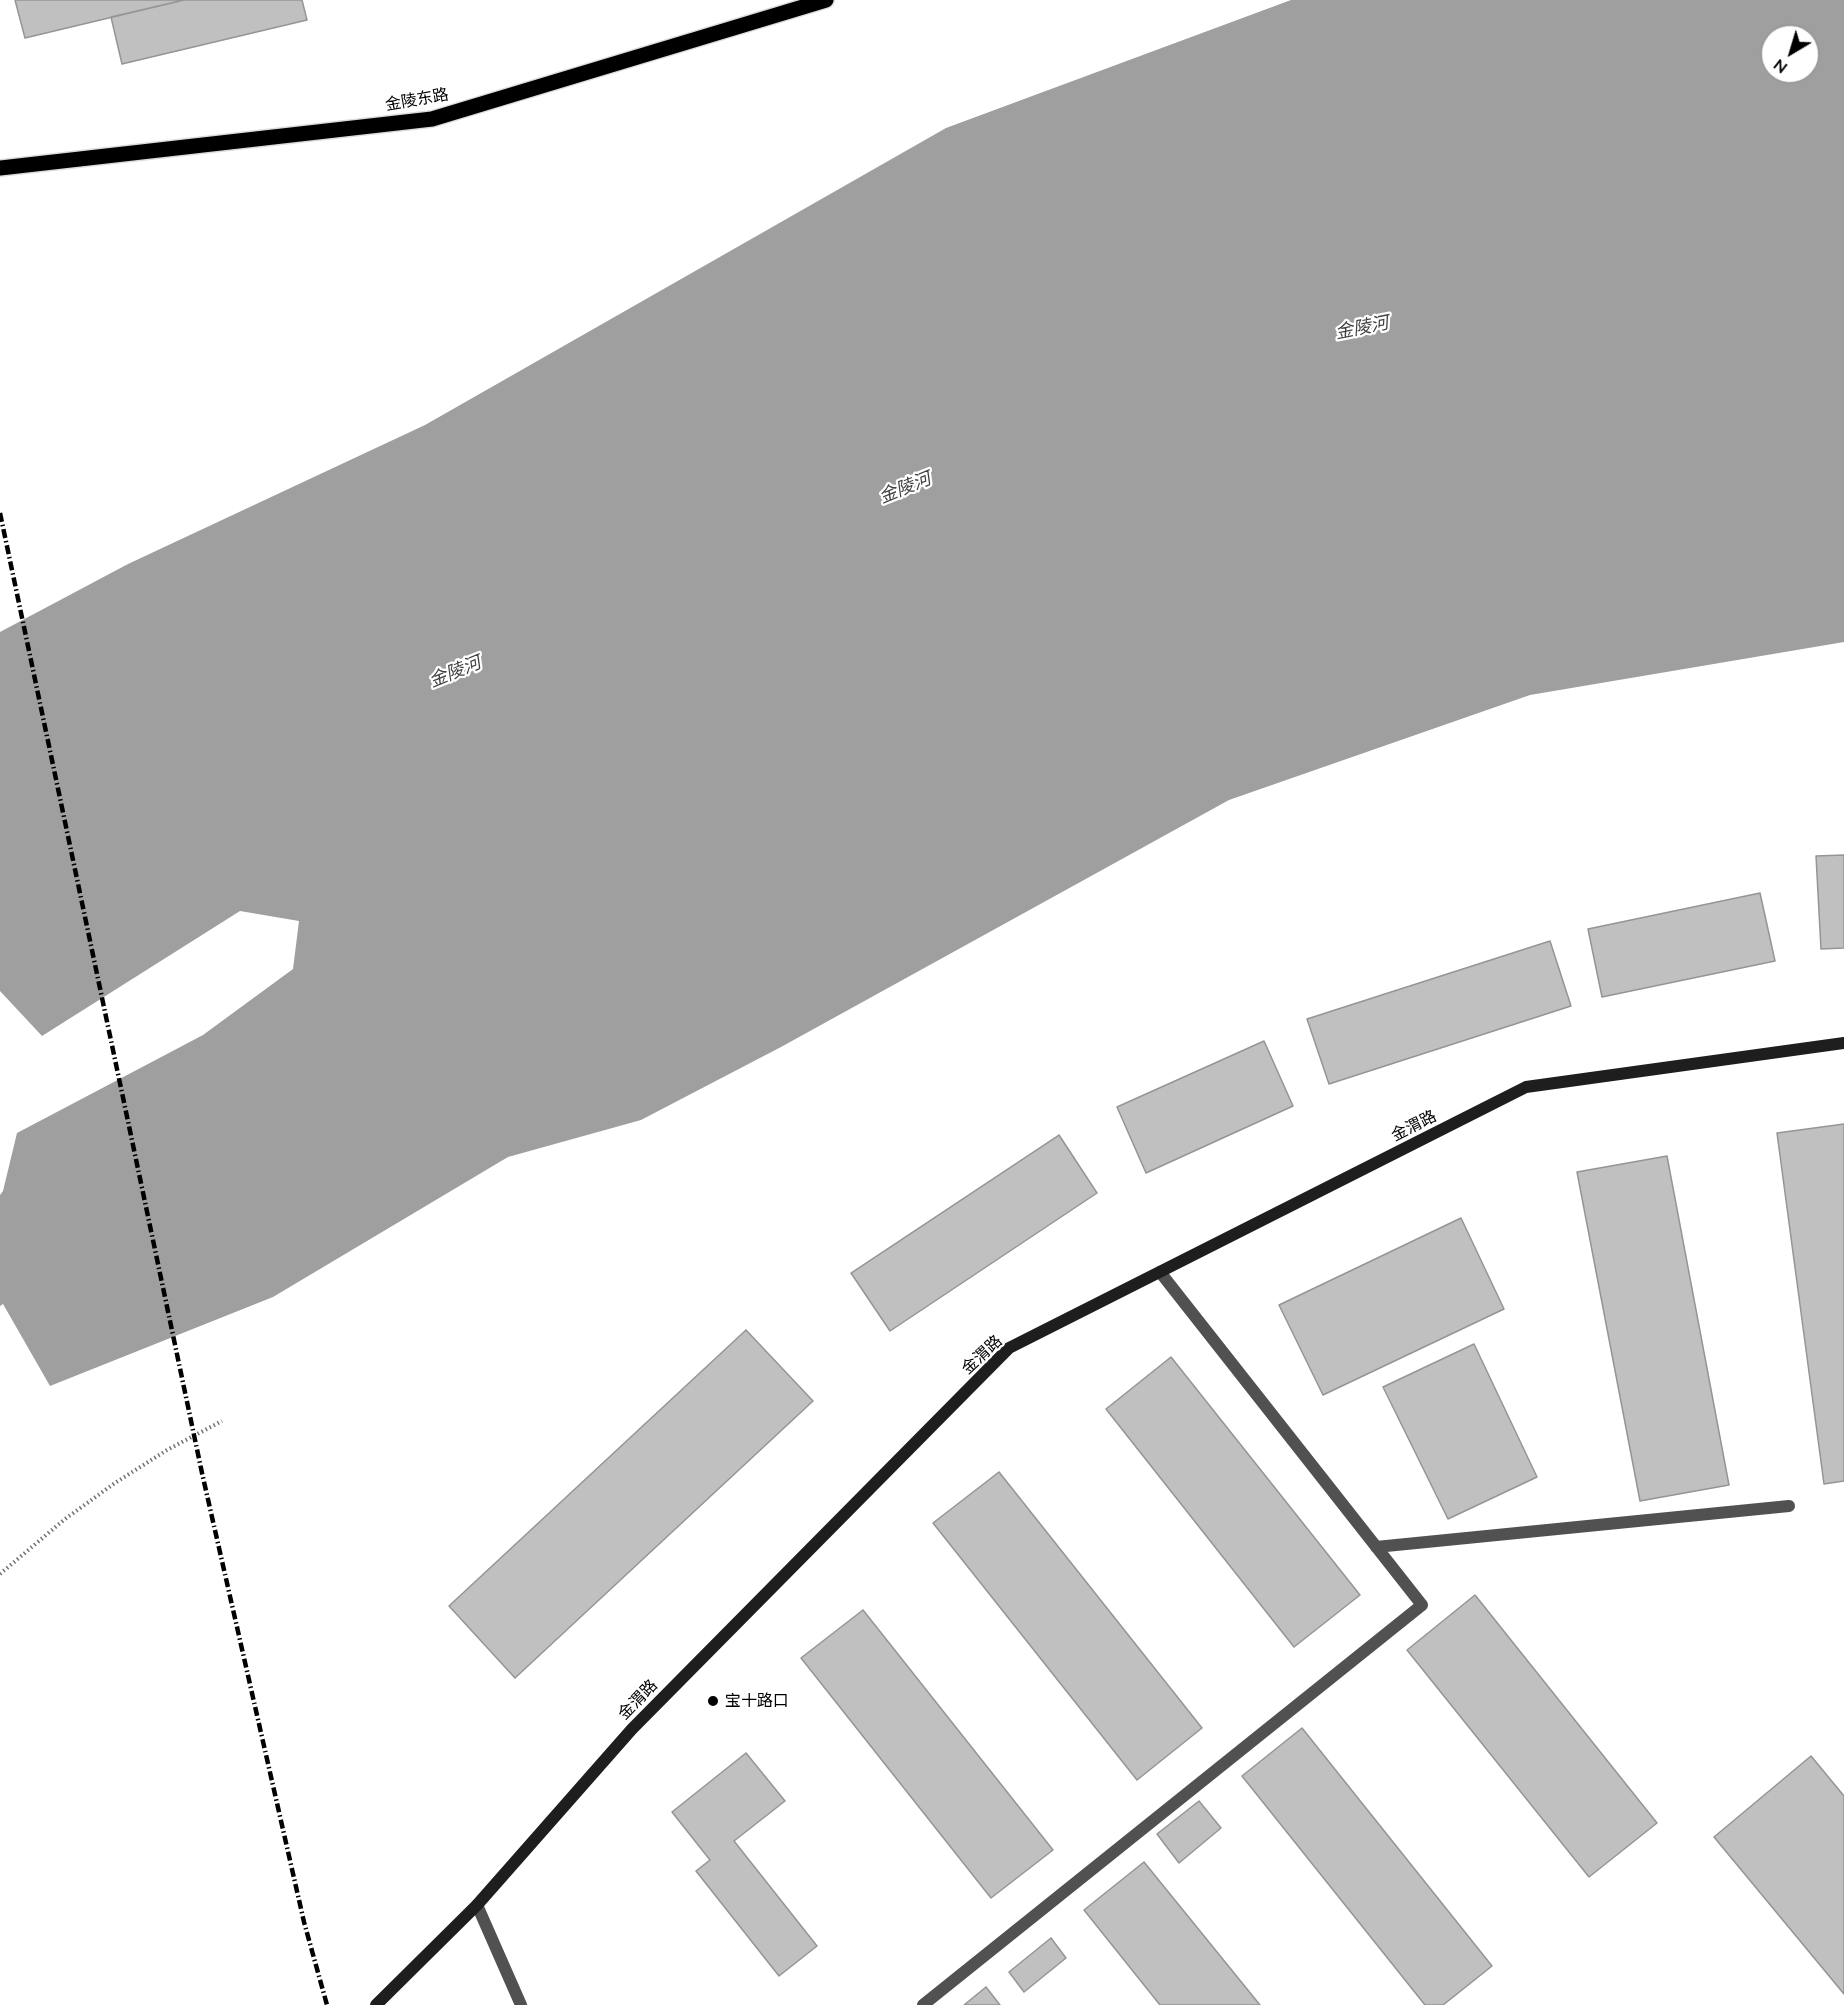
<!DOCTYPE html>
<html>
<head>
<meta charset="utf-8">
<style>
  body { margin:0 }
  #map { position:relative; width:1844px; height:2005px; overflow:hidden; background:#fff; font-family:Mulish,sans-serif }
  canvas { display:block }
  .north { position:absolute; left:1760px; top:24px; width:60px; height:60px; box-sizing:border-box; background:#fff; border:2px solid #999; border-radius:50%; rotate:218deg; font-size:16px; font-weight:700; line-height:24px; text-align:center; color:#000 }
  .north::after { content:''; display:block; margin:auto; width:21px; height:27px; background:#000; clip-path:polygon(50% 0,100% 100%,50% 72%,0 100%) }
</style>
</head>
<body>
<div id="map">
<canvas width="1844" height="2005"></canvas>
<div class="north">N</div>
</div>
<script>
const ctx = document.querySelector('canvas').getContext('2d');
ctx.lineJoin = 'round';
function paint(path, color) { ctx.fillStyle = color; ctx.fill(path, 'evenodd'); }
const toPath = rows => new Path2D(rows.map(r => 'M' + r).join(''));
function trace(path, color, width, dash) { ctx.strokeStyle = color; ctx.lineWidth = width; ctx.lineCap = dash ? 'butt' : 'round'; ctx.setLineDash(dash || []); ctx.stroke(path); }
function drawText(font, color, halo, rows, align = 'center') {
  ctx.font = font + ' Mulish,"Noto Sans SC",sans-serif'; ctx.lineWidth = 4.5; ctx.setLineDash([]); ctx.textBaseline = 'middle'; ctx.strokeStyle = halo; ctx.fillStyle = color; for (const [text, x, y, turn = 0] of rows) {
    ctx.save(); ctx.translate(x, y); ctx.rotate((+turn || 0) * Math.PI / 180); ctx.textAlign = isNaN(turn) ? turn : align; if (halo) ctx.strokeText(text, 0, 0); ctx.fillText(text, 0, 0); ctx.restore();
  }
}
paint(toPath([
  [1291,0,1844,0,1844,642,1530,695,1229,800,781,1047,641,1120,508,1157,273,1297,50,1386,3,1304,0,1306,0,1195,3,1191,17,1133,203,1035,293,969,299,921,240,911,42,1036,0,991,0,632,128,564,425,425,946,128],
  [1772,36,1808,36,1808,72,1772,72]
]), '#9f9f9f');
const building = toPath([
  [15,0,184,0,25,38,15,0],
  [184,0,302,0,307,20,122,64,111,17,184,0],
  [1844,855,1844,948,1821,949,1816,856,1844,855],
  [1760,893,1775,961,1602,997,1588,929,1760,893],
  [1550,941,1571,1006,1329,1084,1307,1019,1550,941],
  [1264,1041,1293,1106,1146,1173,1117,1107,1264,1041],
  [1844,1124,1844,1481,1824,1484,1777,1133,1844,1124],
  [1059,1135,1097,1193,890,1331,851,1273,1059,1135],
  [1667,1156,1729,1485,1640,1501,1577,1172,1667,1156],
  [1461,1218,1504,1309,1323,1395,1279,1305,1461,1218],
  [746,1330,813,1401,515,1678,449,1606,746,1330],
  [1474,1344,1537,1477,1448,1519,1383,1387,1474,1344],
  [1171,1357,1360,1595,1294,1647,1106,1409,1171,1357],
  [999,1472,1202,1728,1137,1780,933,1523,999,1472],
  [1475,1595,1657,1823,1589,1877,1407,1650,1475,1595],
  [863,1610,1053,1850,991,1898,801,1658,863,1610],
  [1302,1728,1492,1966,1443,2005,1425,2005,1242,1776,1302,1728],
  [746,1753,785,1801,734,1841,817,1946,779,1976,696,1871,710,1860,672,1812,746,1753],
  [1811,1756,1844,1796,1844,1994,1714,1837,1811,1756],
  [1199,1801,1221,1828,1179,1863,1157,1834,1199,1801],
  [1144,1862,1260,2005,1160,2005,1084,1910,1144,1862],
  [1051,1938,1066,1958,1024,1992,1009,1972,1051,1938],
  [986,1987,1000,2005,964,2005,986,1987]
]);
paint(building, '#c0c0c0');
trace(building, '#959595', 1.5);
const primary = toPath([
  [0,168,432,119,826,0]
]);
trace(primary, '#dbdbdb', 18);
trace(toPath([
  [0,1574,65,1519,115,1483,167,1450,222,1421]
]), '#737373', 4, [1.5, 3]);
trace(toPath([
  [1376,1547,1789,1506],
  [923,2005,1422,1605,1160,1272]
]), '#515151', 12);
trace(toPath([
  [477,1905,521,2005]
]), '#515151', 12);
trace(toPath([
  [376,2005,477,1905,632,1729,1009,1348,1526,1087,1844,1043]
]), '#1e1e1e', 12);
trace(primary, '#000', 15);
trace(toPath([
  [0,513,202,1473,304,1922,327,2005]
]), '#000', 4.5, [9, 3, 1.5, 3]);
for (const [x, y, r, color] of [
  [713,1701,6,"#000"]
]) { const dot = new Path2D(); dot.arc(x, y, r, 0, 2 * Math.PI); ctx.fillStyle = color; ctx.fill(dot); trace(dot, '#fff', 2); }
drawText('16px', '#000', '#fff', [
  ["金陵东路",417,100,-10],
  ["金渭路",1414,1126,-27],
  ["金渭路",982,1355,-43],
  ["金渭路",638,1700,-46]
]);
drawText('16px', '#000', '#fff', [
  ["宝十路口",725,1701]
], 'left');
drawText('italic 18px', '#404040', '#fff', [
  ["金陵河",1362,328,-11],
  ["金陵河",905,488,-22],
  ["金陵河",455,672,-22]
]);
</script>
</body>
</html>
